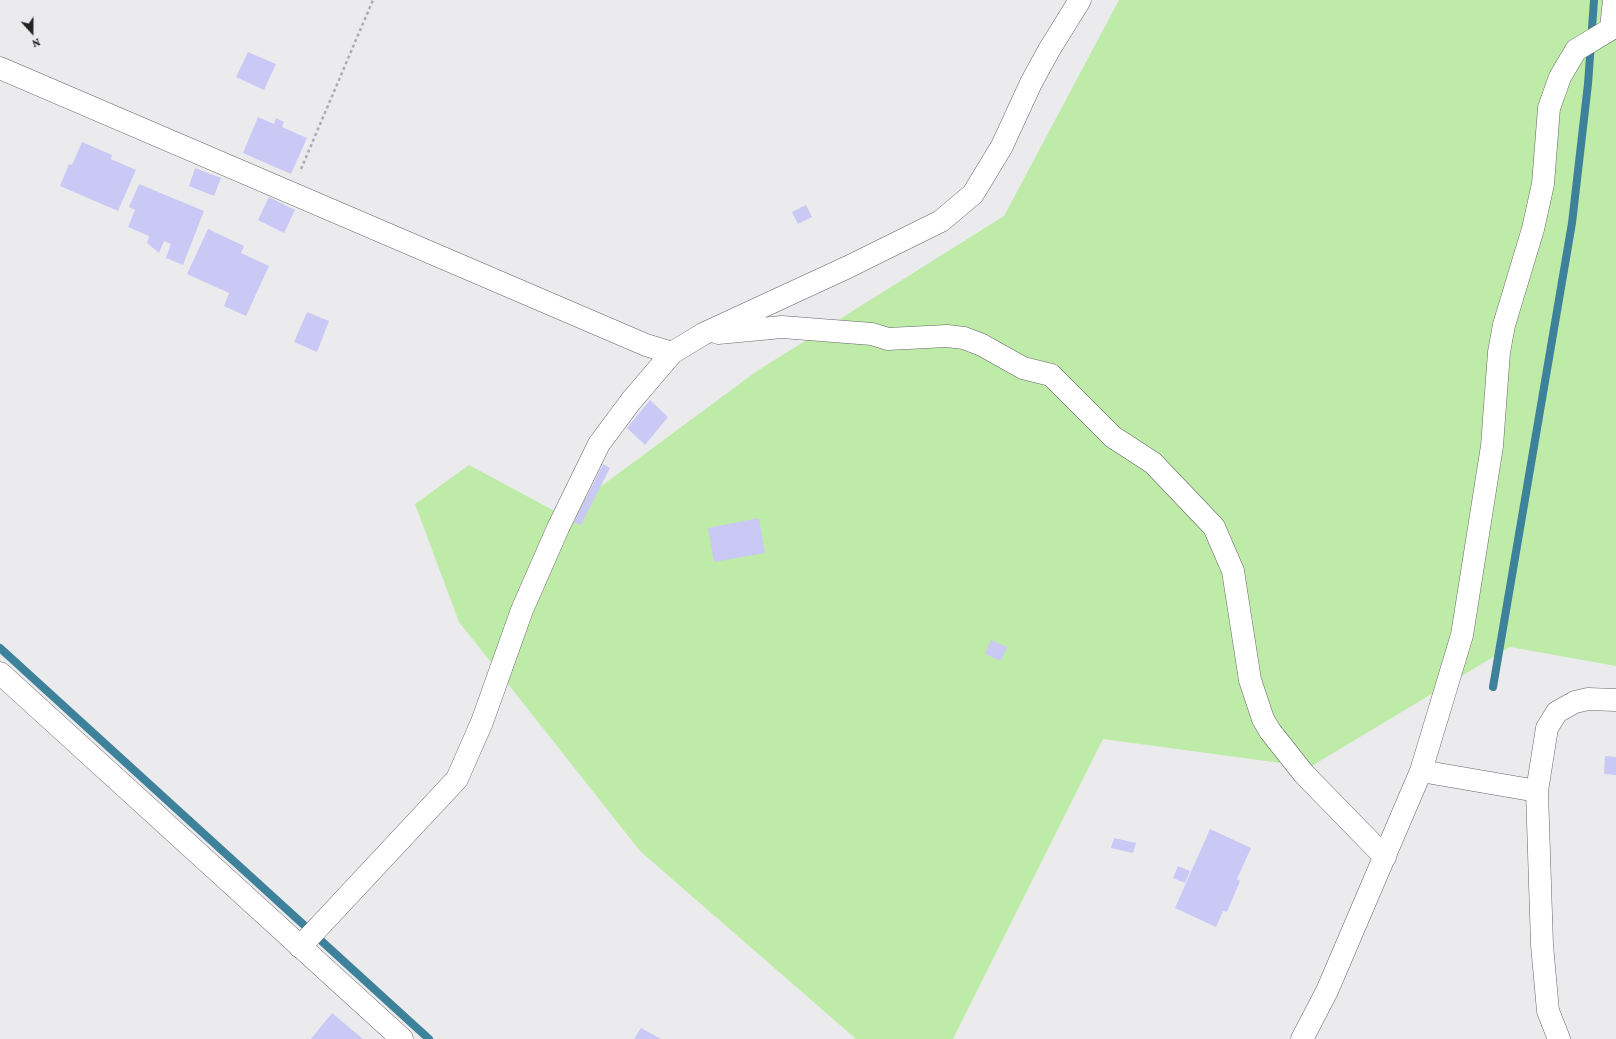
<!DOCTYPE html>
<html>
<head>
<meta charset="utf-8">
<style>
  body { margin:0 }
  #map { position:relative; width:1616px; height:1039px; overflow:hidden; background:#ebebee; font-family:"Crimson Pro",serif }
  canvas { display:block }
  .north { position:absolute; left:12px; top:12px; width:40px; height:40px; -webkit-text-stroke:3px #ebebee; paint-order:stroke; rotate:159deg; font-size:11px; font-weight:700; line-height:16px; text-align:center; color:#222223 }
  .north::after { content:''; display:block; margin:auto; width:14px; height:18px; background:#222223; clip-path:polygon(50% 0,100% 100%,50% 72%,0 100%) }
</style>
</head>
<body>
<div id="map">
<canvas width="1616" height="1039"></canvas>
<div class="north">N</div>
</div>
<script>
const ctx = document.querySelector('canvas').getContext('2d');
ctx.lineJoin = 'round';
function paint(path, color) { ctx.fillStyle = color; ctx.fill(path, 'evenodd'); }
const toPath = rows => new Path2D(rows.map(r => 'M' + r).join(''));
function trace(path, color, width, dash) { ctx.strokeStyle = color; ctx.lineWidth = width; ctx.lineCap = dash ? 'butt' : 'round'; ctx.setLineDash(dash || []); ctx.stroke(path); }
paint(toPath([
  [1119,0,1616,0,1616,666,1510,647,1310,767,1103,739,953,1039,856,1039,640,851,459,622,415,504,469,465,562,515,757,371,1004,216]
]), '#bfeba8');
trace(toPath([
  [0,648,429,1039],
  [1493,687,1572,223,1588,84,1594,0]
]), '#3d819b', 8);
paint(toPath([
  [248,52,276,64,264,90,236,77],
  [258,117,274,124,276,118,284,122,282,127,307,138,291,174,243,153],
  [82,142,112,155,111,159,136,170,118,211,60,186,69,164,72,165],
  [195,168,221,178,214,196,189,186],
  [139,184,204,211,183,265,166,258,171,244,164,241,159,253,147,243,149,236,128,227,135,210,129,207],
  [269,197,295,210,284,233,258,220],
  [806,205,812,217,798,224,792,212],
  [208,229,244,246,241,253,269,266,246,316,224,306,229,293,187,274],
  [307,312,329,321,317,352,294,342],
  [650,400,668,417,645,445,627,428],
  [603,464,610,468,581,525,574,522],
  [759,518,765,553,714,562,708,528],
  [991,640,1007,647,1001,661,985,654],
  [1605,756,1616,757,1616,775,1604,774],
  [1210,829,1251,848,1237,879,1240,881,1227,912,1223,911,1216,927,1175,908],
  [1114,838,1136,843,1133,853,1111,848],
  [1178,866,1190,871,1185,883,1173,878],
  [332,1013,363,1039,311,1039],
  [641,1028,661,1039,634,1039]
]), '#cac9f6');
const street = toPath([
  [0,68,646,345,672,353],
  [718,333,782,327,872,334,888,339,947,336,964,338,982,345,1023,368,1051,375,1113,437,1153,463,1214,527,1233,571,1250,680,1263,719,1270,731,1304,774,1385,857],
  [1421,771,1462,635,1492,446,1499,352,1504,325,1533,229,1543,184,1549,108,1560,77,1576,50,1611,29,1614,0],
  [300,947,457,779,482,722,522,610,558,528,599,444,631,401,672,353,703,334,848,267,941,221,973,194,1002,146,1031,83,1049,50,1080,0],
  [1302,1039,1327,991,1421,771,1537,791],
  [1559,1039,1548,1011,1542,945,1537,791,1547,728,1557,712,1575,702,1588,699,1616,700]
]);
const secondary = toPath([
  [0,673,402,1039]
]);
trace(street, '#656567', 23);
trace(secondary, '#656567', 23);
trace(toPath([
  [301,169,373,0]
]), '#acacae', 2.5, [3, 3]);
trace(street, '#fff', 22);
trace(secondary, '#fff', 22);
</script>
</body>
</html>
